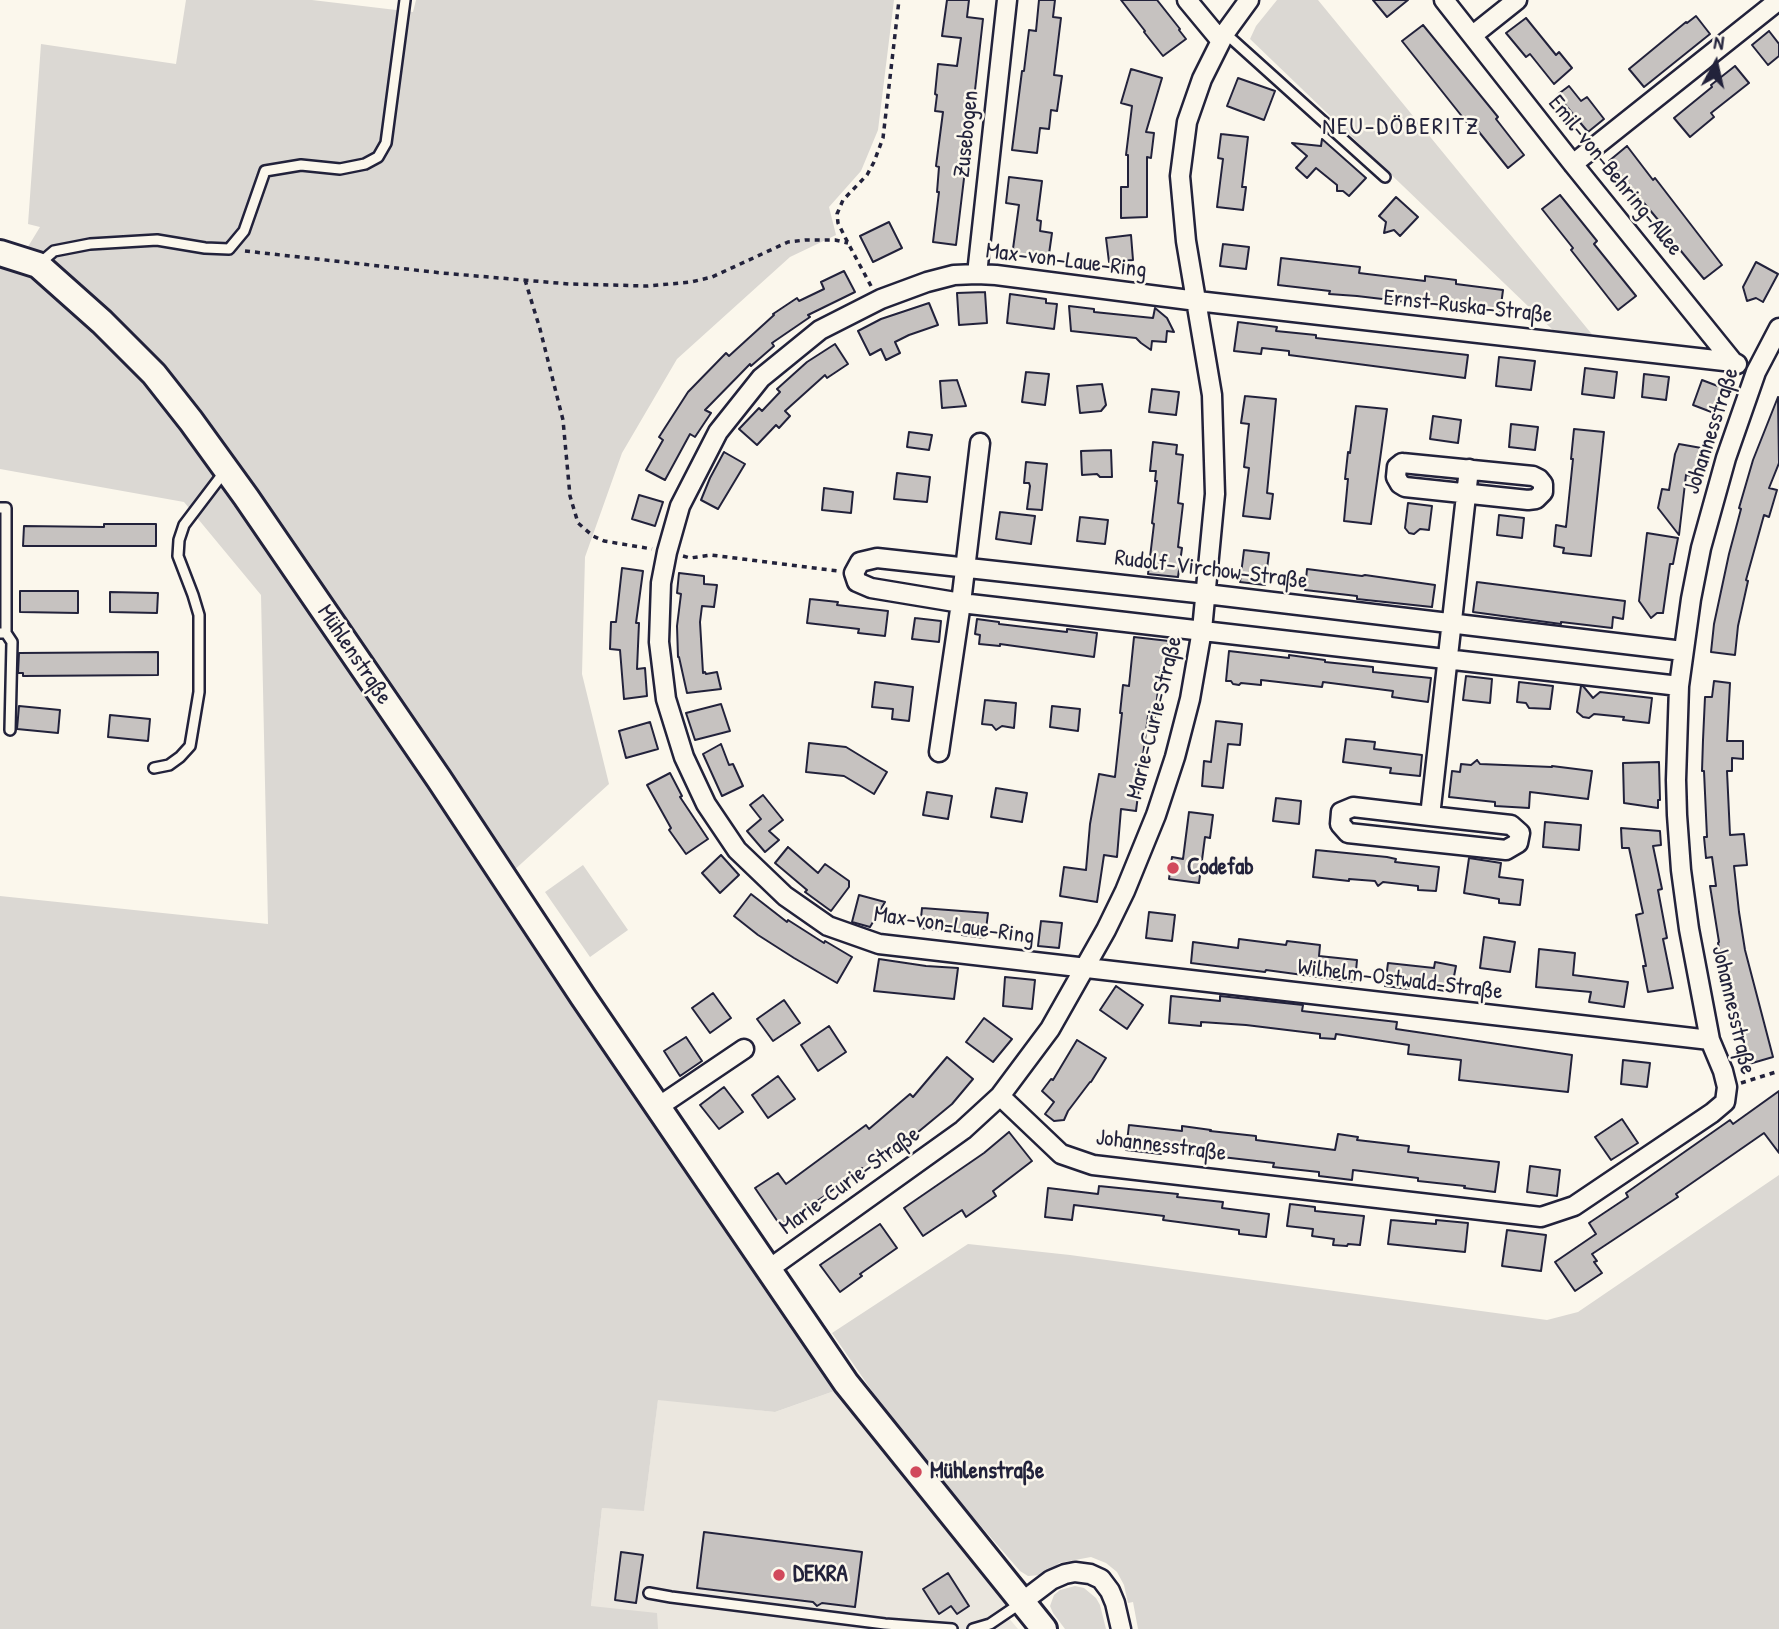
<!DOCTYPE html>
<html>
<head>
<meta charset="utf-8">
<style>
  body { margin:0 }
  #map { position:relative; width:1779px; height:1629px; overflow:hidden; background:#fbf7ec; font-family:"Patrick Hand",sans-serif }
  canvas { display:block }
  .north { position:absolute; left:1681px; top:28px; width:70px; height:70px; -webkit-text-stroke:5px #fbf7ec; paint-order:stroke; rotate:8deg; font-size:19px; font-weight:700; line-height:28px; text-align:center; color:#22223b }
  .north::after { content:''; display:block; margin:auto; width:24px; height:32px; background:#22223b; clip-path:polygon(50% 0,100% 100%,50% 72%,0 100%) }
</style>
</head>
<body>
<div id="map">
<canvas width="1779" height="1629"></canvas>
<div class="north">N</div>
</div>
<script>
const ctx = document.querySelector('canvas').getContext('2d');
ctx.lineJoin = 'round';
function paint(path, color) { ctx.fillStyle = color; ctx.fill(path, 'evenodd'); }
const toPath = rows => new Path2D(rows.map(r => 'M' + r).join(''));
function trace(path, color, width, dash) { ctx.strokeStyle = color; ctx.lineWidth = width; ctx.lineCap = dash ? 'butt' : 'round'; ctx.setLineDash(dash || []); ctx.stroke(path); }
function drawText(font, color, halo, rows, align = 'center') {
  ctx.font = font + ' "Patrick Hand",sans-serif'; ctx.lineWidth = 5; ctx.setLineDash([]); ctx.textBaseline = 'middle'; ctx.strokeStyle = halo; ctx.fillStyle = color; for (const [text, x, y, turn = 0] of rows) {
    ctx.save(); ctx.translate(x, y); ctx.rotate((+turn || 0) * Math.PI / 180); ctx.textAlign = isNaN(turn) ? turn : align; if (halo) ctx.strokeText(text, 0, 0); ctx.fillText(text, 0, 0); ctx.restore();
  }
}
paint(toPath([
  [840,1389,1021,1605,1007,1616,1018,1629,593,1629,591,1606,602,1508,644,1510,658,1399,775,1412]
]), '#ebe7df');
paint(toPath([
  [186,0,312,0,413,12,416,0,894,0,878,130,861,171,829,207,836,235,790,257,677,359,622,453,585,557,582,674,609,784,512,872,175,382,26,250,40,227,28,224,41,44,176,64],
  [1277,0,1318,0,1595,338,1556,333,1250,39,1256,26],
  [0,262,35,275,142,375,212,466,840,1389,775,1412,658,1400,644,1511,602,1508,591,1606,657,1613,658,1629,0,1629,0,896,268,924,261,595,184,502,0,469],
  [583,865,628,930,590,957,545,892],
  [1779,1175,1779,1629,1138,1629,1133,1602,1128,1603,1124,1585,1117,1572,1106,1563,1091,1557,1059,1563,1055,1567,1041,1575,1028,1576,1020,1571,905,1439,832,1333,968,1244,1070,1255,1547,1320,1578,1312],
  [1075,1586,1084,1588,1096,1598,1100,1605,1106,1629,1065,1629,1053,1613,1050,1606,1054,1595,1060,1590]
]), '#dbd8d3');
const building = toPath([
  [947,0,969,0,967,17,983,19,974,99,972,99,967,136,966,136,962,170,965,170,956,245,933,242,939,192,937,192,939,167,936,166,943,112,935,111,937,95,935,94,938,64,957,66,961,38,942,36,947,0],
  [1039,0,1055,0,1053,17,1061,18,1054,75,1062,76,1057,111,1051,110,1049,129,1040,128,1037,153,1012,150,1022,71,1024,71,1029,30,1036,31,1039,0],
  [1121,0,1157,0,1180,29,1179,30,1186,39,1163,56,1144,32,1145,31,1121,0],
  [1373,0,1408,0,1387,17,1373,0],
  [1696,16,1710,34,1644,87,1629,69,1686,22,1687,23,1696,16],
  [1526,18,1556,55,1559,52,1572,68,1554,84,1530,54,1526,57,1506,33,1526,18],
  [1423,25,1498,117,1496,119,1524,155,1508,168,1479,132,1476,134,1402,41,1423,25],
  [1769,31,1779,44,1779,56,1768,65,1752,45,1769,31],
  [1735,66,1749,83,1711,113,1714,117,1690,137,1674,118,1712,87,1711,85,1735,66],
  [1131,69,1162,78,1146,132,1154,133,1151,158,1147,157,1147,217,1121,218,1121,187,1128,187,1128,155,1126,155,1132,106,1121,103,1131,69],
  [1238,78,1275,91,1264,120,1227,106,1238,78],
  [1569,86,1581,101,1587,97,1604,119,1588,132,1557,95,1569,86],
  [1221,134,1248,137,1242,187,1246,187,1243,210,1217,207,1223,159,1218,158,1221,134],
  [1322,139,1366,178,1349,196,1343,191,1337,191,1337,185,1316,168,1307,178,1296,168,1307,156,1292,143,1321,146,1322,139],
  [1627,146,1653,180,1655,178,1722,265,1704,279,1662,228,1664,227,1609,161,1627,146],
  [1009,177,1042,181,1037,220,1041,221,1040,231,1052,233,1048,261,1012,256,1019,205,1006,203,1009,177],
  [1560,195,1597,241,1594,244,1636,296,1618,310,1571,250,1573,248,1542,209,1560,195],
  [1396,197,1418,217,1400,236,1394,230,1384,233,1386,222,1379,216,1396,197],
  [889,222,902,248,873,262,860,236,889,222],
  [1131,235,1133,260,1109,262,1106,238,1131,235],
  [1223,244,1249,247,1246,269,1220,266,1223,244],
  [1281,258,1360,267,1359,273,1425,281,1425,276,1456,280,1456,284,1503,290,1500,313,1357,296,1329,294,1330,291,1278,285,1281,258],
  [1756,262,1778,274,1763,302,1756,298,1747,301,1743,287,1756,262],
  [844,271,855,292,808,315,810,317,772,343,774,346,751,366,750,364,705,410,711,413,695,437,690,434,665,480,646,470,663,440,659,437,688,392,726,353,729,356,774,315,773,314,797,298,799,301,824,289,821,282,844,271],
  [985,292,987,323,959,325,957,293,985,292],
  [1010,294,1046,299,1046,303,1057,304,1054,329,1007,323,1010,294],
  [929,303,938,325,909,335,895,342,900,353,886,360,881,349,870,355,858,331,881,319,929,303],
  [1069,306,1094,309,1094,312,1153,318,1155,308,1167,318,1174,332,1167,331,1166,342,1152,341,1151,350,1141,343,1136,338,1071,331,1069,306],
  [1238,322,1277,327,1276,331,1316,335,1316,338,1468,355,1465,378,1289,355,1289,351,1262,348,1261,354,1234,351,1238,322],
  [835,344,848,364,827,378,825,375,785,411,790,416,779,428,776,425,757,445,739,429,759,408,762,411,780,392,777,389,807,362,835,344],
  [1499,357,1535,361,1531,390,1496,386,1499,357],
  [1585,368,1617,372,1614,398,1582,394,1585,368],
  [1026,372,1049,374,1045,405,1022,402,1026,372],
  [1644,374,1669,377,1666,400,1642,397,1644,374],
  [957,380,966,406,942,408,940,381,957,380],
  [1702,380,1723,388,1714,413,1693,405,1702,380],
  [1102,384,1106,405,1101,411,1080,413,1077,386,1102,384],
  [1152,389,1179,392,1176,415,1149,412,1152,389],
  [1245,396,1276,399,1267,493,1273,494,1270,519,1243,516,1249,468,1244,467,1249,424,1241,423,1245,396],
  [1778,397,1779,463,1769,488,1777,490,1769,517,1764,515,1746,580,1748,581,1738,626,1735,655,1711,652,1714,624,1729,554,1741,509,1739,508,1753,460,1778,397],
  [1356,406,1387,409,1371,524,1344,521,1348,479,1345,479,1348,452,1350,453,1356,406],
  [1433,416,1461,420,1458,443,1430,439,1433,416],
  [1511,424,1538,427,1535,450,1509,447,1511,424],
  [1574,429,1604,432,1591,556,1563,553,1564,548,1554,546,1556,525,1566,527,1573,459,1571,459,1574,429],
  [909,432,932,435,929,450,907,447,909,432],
  [1153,442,1177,445,1176,454,1183,455,1178,503,1183,504,1178,547,1182,548,1178,577,1148,574,1154,524,1152,523,1157,481,1155,481,1156,471,1150,471,1153,442],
  [1679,444,1707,449,1702,478,1686,475,1679,535,1658,508,1662,489,1669,490,1675,454,1679,444],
  [1111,450,1112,477,1100,477,1097,474,1082,475,1081,451,1111,450],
  [724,452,745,464,718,509,701,500,710,478,724,452],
  [1026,462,1047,464,1042,510,1027,509,1030,486,1029,483,1024,483,1026,462],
  [897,473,930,477,927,502,894,499,897,473],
  [824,488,853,492,851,513,822,510,824,488],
  [639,495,663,502,655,526,632,519,639,495],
  [1408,503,1432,506,1429,530,1420,529,1414,534,1409,533,1405,528,1408,503],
  [1000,512,1035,516,1031,544,996,539,1000,512],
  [1499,515,1524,518,1522,538,1497,535,1499,515],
  [1080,517,1108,520,1105,544,1077,541,1080,517],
  [104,524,156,524,156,546,23,546,24,526,104,527,104,524],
  [1647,533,1678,538,1673,564,1670,564,1663,613,1657,613,1651,618,1639,601,1647,533],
  [1244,550,1269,553,1265,585,1240,582,1244,550],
  [622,568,643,571,636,623,639,623,637,669,645,668,647,696,624,699,620,650,610,649,611,622,616,622,622,568],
  [1307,569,1362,576,1365,575,1435,585,1432,607,1357,599,1357,596,1305,590,1307,569],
  [679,573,704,576,704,584,717,585,714,607,702,606,700,622,703,673,705,672,706,674,717,672,721,689,687,693,679,657,678,657,677,626,681,594,677,593,679,573],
  [1477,582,1625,601,1623,619,1613,617,1612,628,1561,622,1561,624,1473,612,1477,582],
  [20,591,78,591,78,613,20,612,20,591],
  [110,592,158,593,157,613,110,612,110,592],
  [810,599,838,602,837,605,888,611,885,636,858,633,859,629,807,623,810,599],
  [915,618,941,621,939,642,912,639,915,618],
  [977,619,999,622,999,624,1067,632,1067,629,1097,633,1094,657,1000,644,1000,646,979,644,980,635,975,634,977,619],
  [1134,637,1169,641,1165,672,1160,671,1155,717,1148,716,1136,811,1121,809,1117,857,1104,855,1097,902,1060,896,1064,867,1086,870,1090,824,1099,774,1115,777,1122,713,1120,713,1123,685,1129,686,1134,637],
  [1229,651,1289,658,1289,655,1325,660,1325,662,1373,667,1373,672,1431,678,1428,702,1392,697,1393,691,1323,682,1322,687,1261,680,1261,685,1241,683,1239,685,1233,684,1231,681,1226,681,1229,651],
  [158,652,158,675,23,676,23,673,18,673,19,653,158,652],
  [1466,676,1492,679,1490,703,1463,700,1466,676],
  [1714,681,1730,683,1727,741,1743,741,1743,759,1732,758,1732,771,1727,771,1730,835,1744,834,1747,865,1734,866,1739,912,1745,950,1773,1057,1749,1064,1735,1018,1734,1019,1718,943,1719,942,1710,886,1716,886,1712,857,1706,858,1704,837,1707,837,1704,771,1702,771,1703,740,1705,697,1712,697,1714,681],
  [875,682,913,687,909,721,892,719,893,709,872,707,875,682],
  [1519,682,1553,686,1550,709,1529,708,1526,703,1517,702,1519,682],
  [1581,686,1583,686,1593,698,1600,692,1652,698,1649,723,1623,720,1624,717,1594,714,1589,718,1583,717,1577,712,1581,686],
  [985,700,1016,703,1014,728,1002,726,996,730,992,725,982,724,985,700],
  [721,704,730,731,695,740,686,713,721,704],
  [19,706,60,710,58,733,17,729,19,706],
  [1052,706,1080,709,1078,731,1050,727,1052,706],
  [110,715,150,719,148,741,108,737,110,715],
  [1216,721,1242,724,1240,745,1228,744,1223,788,1202,786,1204,761,1211,762,1216,721],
  [650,722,658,749,626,758,619,731,650,722],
  [1346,739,1375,742,1374,749,1422,755,1420,776,1390,773,1391,768,1343,762,1346,739],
  [809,743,846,747,887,772,874,794,844,776,806,772,809,743],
  [721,744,729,765,733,764,743,786,722,796,703,754,721,744],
  [1477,760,1480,764,1552,767,1552,766,1592,771,1588,799,1530,792,1529,808,1495,806,1495,802,1449,797,1452,771,1460,772,1461,764,1471,765,1477,760],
  [1659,762,1660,800,1658,800,1658,808,1624,803,1623,763,1659,762],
  [670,773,682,796,680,797,708,839,686,854,669,830,671,828,647,785,670,773],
  [996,788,1027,793,1022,822,991,817,996,788],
  [927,792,952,796,948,819,923,815,927,792],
  [763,795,783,820,769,831,779,840,765,852,747,831,761,819,750,805,763,795],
  [1276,798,1301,801,1299,824,1273,821,1276,798],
  [1189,812,1213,815,1210,838,1205,837,1199,883,1169,879,1172,857,1183,859,1189,812],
  [1545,822,1581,825,1579,850,1543,847,1545,822],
  [1621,828,1660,831,1661,845,1653,846,1662,889,1658,890,1667,938,1663,939,1673,988,1648,992,1643,966,1646,966,1636,915,1643,913,1629,848,1622,848,1621,828],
  [788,847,818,873,825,864,849,881,849,887,831,911,805,892,807,890,775,863,788,847],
  [1316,850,1387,857,1396,859,1395,862,1439,867,1436,891,1418,890,1418,886,1383,882,1378,886,1375,881,1349,879,1349,881,1313,877,1316,850],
  [721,855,739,875,720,893,702,873,721,855],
  [1469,858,1501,863,1499,877,1523,880,1520,905,1499,903,1499,899,1464,893,1469,858],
  [751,894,787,922,788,920,824,943,825,941,852,957,837,983,794,958,758,935,734,916,751,894],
  [859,895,885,902,870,927,852,922,859,895],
  [922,908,988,913,985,938,962,935,963,933,920,928,922,908],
  [1149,912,1175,915,1172,941,1146,938,1149,912],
  [1041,921,1062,923,1059,948,1038,946,1041,921],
  [1484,937,1515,942,1510,972,1480,968,1484,937],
  [1239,939,1286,945,1287,941,1320,945,1319,956,1357,960,1355,982,1266,970,1265,972,1191,963,1193,942,1238,948,1239,939],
  [1539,949,1575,953,1573,975,1628,982,1624,1007,1589,1002,1591,992,1536,987,1539,949],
  [879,959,926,966,958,968,954,999,874,991,879,959],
  [1435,962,1456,966,1451,992,1410,985,1409,989,1385,986,1388,963,1434,968,1435,962],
  [1005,977,1035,980,1032,1009,1003,1006,1005,977],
  [1116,986,1143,1005,1127,1029,1100,1010,1116,986],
  [713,993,731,1018,710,1033,692,1008,713,993],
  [1171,996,1220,1001,1220,996,1303,1005,1302,1011,1397,1022,1396,1029,1572,1055,1568,1092,1459,1080,1461,1060,1408,1054,1409,1045,1336,1034,1335,1039,1320,1038,1320,1034,1246,1025,1201,1022,1201,1026,1169,1023,1171,996],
  [784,1000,800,1023,773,1041,757,1019,784,1000],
  [984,1018,1012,1039,993,1062,966,1042,984,1018],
  [829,1026,846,1052,818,1071,801,1045,829,1026],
  [686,1037,702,1061,680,1076,664,1051,686,1037],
  [1077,1040,1106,1058,1091,1082,1090,1082,1068,1111,1064,1120,1054,1121,1045,1114,1054,1102,1042,1091,1051,1079,1053,1080,1077,1040],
  [947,1057,973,1079,952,1104,906,1142,866,1172,862,1168,823,1197,780,1225,755,1188,778,1173,786,1184,866,1125,869,1129,910,1094,913,1097,947,1057],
  [1623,1060,1650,1063,1647,1087,1621,1084,1623,1060],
  [778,1076,795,1099,768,1118,752,1095,778,1076],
  [724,1087,743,1112,719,1129,700,1105,724,1087],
  [1779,1091,1779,1153,1764,1133,1676,1194,1678,1197,1592,1254,1597,1261,1594,1262,1602,1273,1575,1291,1555,1262,1596,1234,1589,1223,1628,1197,1626,1193,1730,1120,1733,1124,1779,1091],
  [1622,1119,1638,1143,1611,1160,1595,1137,1622,1119],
  [1129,1125,1182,1131,1182,1126,1211,1130,1210,1131,1256,1136,1256,1140,1335,1150,1338,1134,1358,1137,1357,1140,1409,1146,1408,1152,1499,1162,1495,1192,1464,1188,1465,1186,1418,1181,1418,1178,1353,1170,1352,1180,1319,1176,1319,1172,1273,1167,1274,1163,1161,1150,1161,1154,1126,1150,1129,1125],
  [1009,1132,1032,1161,993,1191,996,1196,966,1217,962,1210,923,1236,904,1208,984,1153,1009,1132],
  [1530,1166,1560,1170,1557,1196,1527,1192,1530,1166],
  [1099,1186,1178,1194,1177,1197,1223,1202,1222,1208,1269,1214,1266,1237,1239,1234,1239,1230,1163,1220,1164,1216,1074,1205,1072,1220,1045,1217,1048,1188,1098,1194,1099,1186],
  [1290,1204,1315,1207,1315,1211,1364,1216,1360,1245,1348,1244,1347,1246,1333,1245,1334,1239,1312,1236,1313,1229,1287,1226,1290,1204],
  [1391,1220,1436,1224,1436,1220,1468,1223,1465,1252,1388,1244,1391,1220],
  [880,1224,897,1248,860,1274,862,1276,840,1292,820,1265,880,1224],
  [1507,1230,1546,1235,1541,1271,1502,1266,1507,1230],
  [704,1532,862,1552,855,1607,822,1603,817,1606,813,1602,697,1588,704,1532],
  [621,1552,643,1555,636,1603,615,1600,621,1552],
  [948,1573,969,1606,957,1614,951,1606,939,1614,923,1589,948,1573]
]);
paint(building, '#c6c2c0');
trace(building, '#22223b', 2);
const lane = toPath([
  [1225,33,1385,177],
  [40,263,54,251,90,244,157,240,205,248,229,249,244,231,265,171,301,165,340,169,365,164,378,157,386,143,405,0],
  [0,508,6,508,6,633,0,633],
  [6,633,12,642,10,730],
  [154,768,169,765,180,757,190,746,199,692,199,615,193,595,178,556,179,540,184,525,225,471],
  [649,1593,671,1597,885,1624,952,1629],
  [973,1629,990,1624,1021,1603]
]);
const street = toPath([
  [1187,0,1221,41],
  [1444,0,1573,164,1733,362,1737,364],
  [1473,35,1517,0],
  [1573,164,1779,0],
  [977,274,1007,0],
  [1402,463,1533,476,1539,479,1543,484,1543,492,1536,499,1528,500,1405,487,1400,484,1396,477,1397,467,1402,463],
  [1679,686,961,603,871,588,857,582,854,573,860,562,877,558,1206,594,1683,651],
  [939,752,961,603,980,443],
  [1430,816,1511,825,1520,833,1518,843,1506,850,1348,833,1340,824,1341,812,1353,807,1430,816,1469,469],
  [1710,1040,879,944,828,926,785,896,737,850,706,804,684,757,666,699,659,642,661,583,667,552,680,506,718,432,761,378,820,330,881,299,927,282,954,275,977,274,996,275,1197,301,1733,362],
  [1000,1096,1061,1154,1093,1165,1541,1217,1574,1206,1712,1113,1725,1102,1727,1087,1723,1071,1710,1040,1689,929,1681,870,1677,815,1676,780,1679,686,1691,599,1701,548,1726,458,1756,372,1779,328],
  [658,1107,744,1049],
  [769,1269,963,1130,1000,1096,1050,1029,1106,930,1125,891,1156,815,1175,757,1190,699,1202,630,1215,494,1212,395,1186,241,1180,176,1187,122,1202,79,1225,33,1249,0],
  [1022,1602,1051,1580,1065,1574,1075,1572,1090,1574,1101,1579,1110,1591,1115,1603,1121,1629]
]);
const secondary = toPath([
  [0,253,38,265,102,322,154,374,191,421,246,497,439,779,583,997,846,1383,1044,1629]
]);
trace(lane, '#22223b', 14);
trace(street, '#22223b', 23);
trace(secondary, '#22223b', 30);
trace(toPath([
  [245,251,442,273,569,284,648,286,691,282,712,277,788,242,805,240,835,240,848,243],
  [525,280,540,329,563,420,570,496,578,523,593,536,604,541,652,549],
  [871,286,848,243,838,223,837,214,843,200,867,175,874,162,883,138,899,0],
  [683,556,690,558,711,555,838,571],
  [1741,1083,1779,1071]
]), '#22223b', 3.5, [5, 5]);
trace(lane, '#fbf7ec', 9);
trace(street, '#fbf7ec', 18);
trace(secondary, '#fbf7ec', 24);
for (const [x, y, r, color] of [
  [1173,868,7,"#d1495b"],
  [916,1472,7,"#d1495b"],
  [779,1575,7,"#d1495b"]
]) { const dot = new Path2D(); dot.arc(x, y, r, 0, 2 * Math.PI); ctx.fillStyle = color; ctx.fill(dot); trace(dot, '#fbf7ec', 2.5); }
drawText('23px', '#22223b', '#fbf7ec', [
  ["Zusebogen",967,134,-84],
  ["Emil-von-Behring-Allee",1615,176,51],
  ["Max-von-Laue-Ring",1066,261,7],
  ["Ernst-Ruska-Straße",1468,307,6],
  ["Johannesstraße",1712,431,-72],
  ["Rudolf-Virchow-Straße",1211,570,7],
  ["Mühlenstraße",354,655,56],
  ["Marie-Curie-Straße",1155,718,-76],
  ["Max-von-Laue-Ring",954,926,8],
  ["Wilhelm-Ostwald-Straße",1400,980,7],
  ["Johannesstraße",1733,1010,77],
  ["Johannesstraße",1161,1146,7],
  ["Marie-Curie-Straße",850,1181,-36]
]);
drawText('bold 23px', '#22223b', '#fbf7ec', [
  ["Codefab",1187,868],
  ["Mühlenstraße",930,1472],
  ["DEKRA",793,1575]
], 'left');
ctx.letterSpacing = '2px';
drawText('24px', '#22223b', '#fbf7ec', [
  ["NEU-DÖBERITZ",1401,128]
]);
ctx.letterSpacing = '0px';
</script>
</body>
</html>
